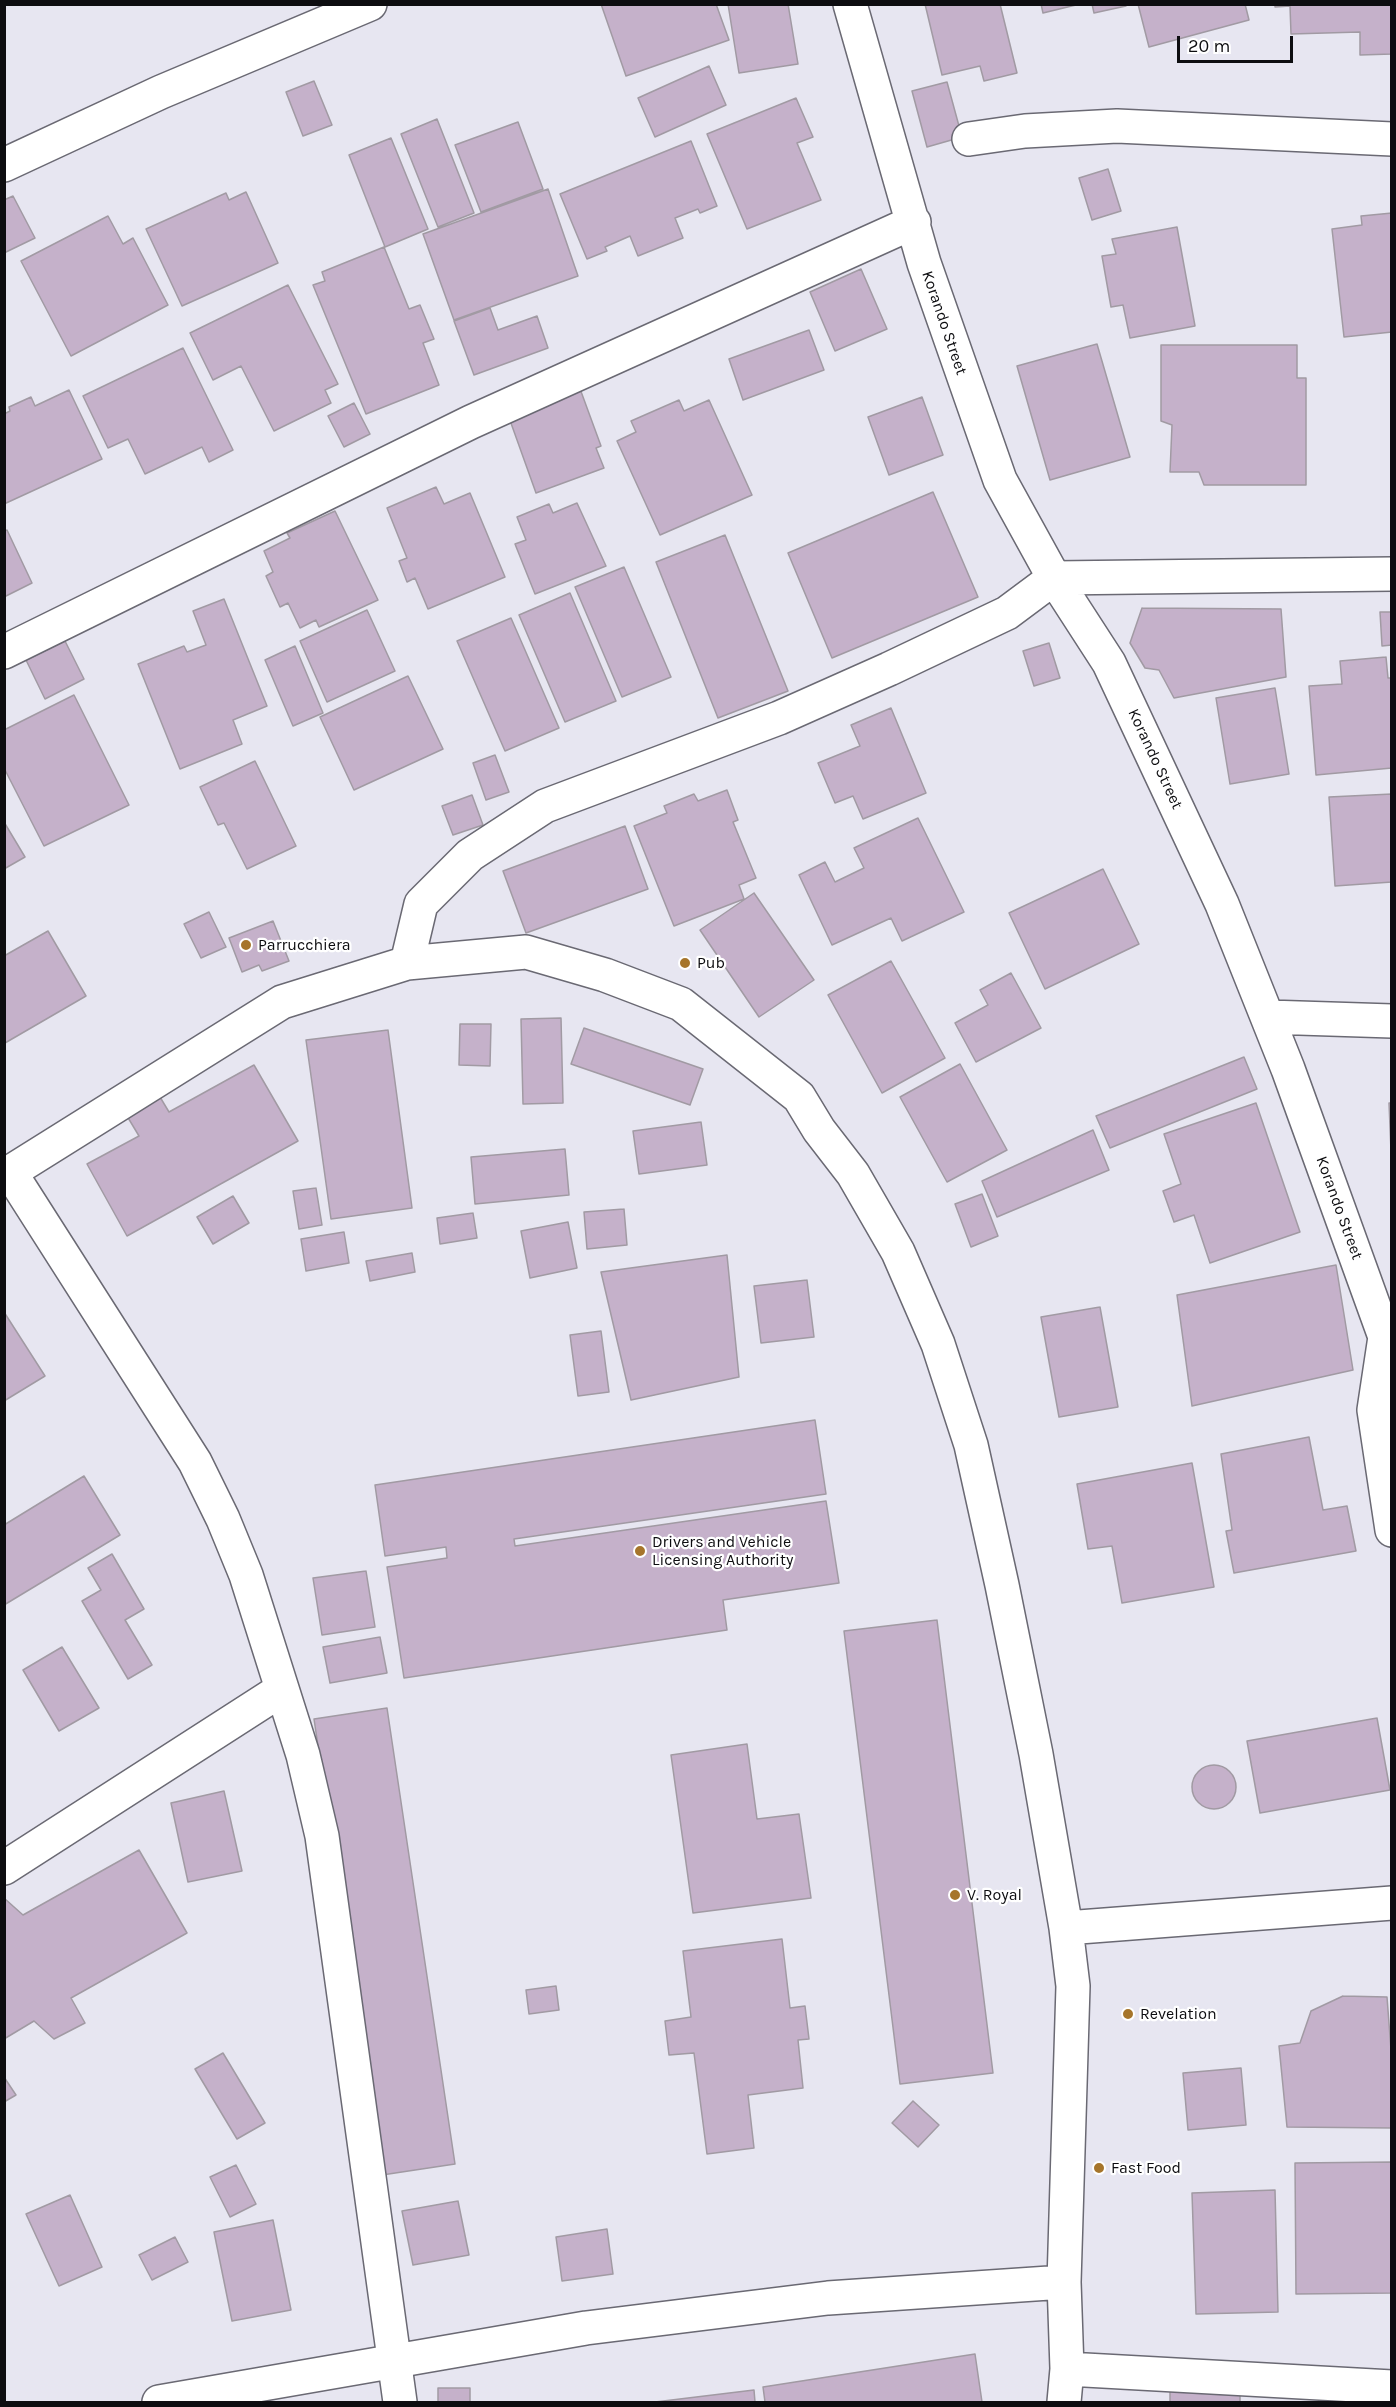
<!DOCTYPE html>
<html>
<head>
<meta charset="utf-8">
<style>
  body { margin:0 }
  #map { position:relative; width:1396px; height:2407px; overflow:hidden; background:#e7e6f1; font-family:Karla,sans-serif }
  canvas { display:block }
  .frame { position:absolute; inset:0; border:6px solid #0d0d10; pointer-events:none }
  .scale { position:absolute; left:1177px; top:36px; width:116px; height:27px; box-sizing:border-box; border:3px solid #0d0d10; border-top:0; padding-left:8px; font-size:18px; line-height:21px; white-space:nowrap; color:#0d0d10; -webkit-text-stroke:4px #fff; paint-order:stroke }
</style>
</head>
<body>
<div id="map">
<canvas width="1396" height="2407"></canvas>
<div class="frame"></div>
<div class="scale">20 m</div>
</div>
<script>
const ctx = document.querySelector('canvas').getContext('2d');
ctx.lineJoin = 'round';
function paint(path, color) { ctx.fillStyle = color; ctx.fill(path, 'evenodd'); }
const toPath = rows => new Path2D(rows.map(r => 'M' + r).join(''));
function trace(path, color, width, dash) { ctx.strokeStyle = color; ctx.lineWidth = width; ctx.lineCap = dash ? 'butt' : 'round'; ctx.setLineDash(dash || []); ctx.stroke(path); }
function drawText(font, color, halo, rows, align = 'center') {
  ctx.font = font + ' Karla,sans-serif'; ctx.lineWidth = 4.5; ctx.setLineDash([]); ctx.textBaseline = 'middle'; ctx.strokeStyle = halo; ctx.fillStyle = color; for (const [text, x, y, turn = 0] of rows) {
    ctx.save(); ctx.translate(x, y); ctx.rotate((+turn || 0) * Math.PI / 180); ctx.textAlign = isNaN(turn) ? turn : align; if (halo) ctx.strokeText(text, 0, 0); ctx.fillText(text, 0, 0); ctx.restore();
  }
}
const building = toPath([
  [601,4,716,4,729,40,626,76,601,4],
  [728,4,788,4,798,64,739,73,728,4],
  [925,4,1000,4,1017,73,984,81,980,66,942,75,925,4],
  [1041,4,1080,4,1043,13,1041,4],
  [1092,4,1126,4,1126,6,1094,13,1092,4],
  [1138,4,1245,4,1249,20,1149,47,1138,4],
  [1275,4,1392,4,1392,54,1360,55,1360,32,1291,34,1290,6,1275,7,1275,4],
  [709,66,726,105,655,137,638,98,709,66],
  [314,81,332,125,303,136,286,92,314,81],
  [947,82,962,137,927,147,912,91,947,82],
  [796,98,813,137,797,143,821,200,747,229,707,134,796,98],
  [437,119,474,213,438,227,401,134,437,119],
  [518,122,543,189,481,212,455,145,518,122],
  [391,138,428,229,385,247,349,155,391,138],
  [691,141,717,206,700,213,698,209,675,218,683,238,638,256,630,236,605,247,607,251,587,259,560,194,691,141],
  [1108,169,1121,211,1092,220,1079,178,1108,169],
  [548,189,578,276,454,320,423,234,548,189],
  [246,192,278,263,182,306,146,229,226,193,229,200,246,192],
  [13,196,35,238,4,253,4,200,13,196],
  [1392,213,1392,332,1344,337,1332,229,1362,225,1361,216,1392,213],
  [108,216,123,244,133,238,168,305,71,356,21,261,108,216],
  [1177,227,1195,326,1130,338,1123,305,1111,307,1102,256,1116,254,1112,239,1177,227],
  [384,247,409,309,420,305,434,339,423,343,439,385,366,414,313,285,325,281,322,272,384,247],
  [861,269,887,329,835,351,810,292,861,269],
  [288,285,338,384,325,390,331,403,274,431,241,366,213,380,190,333,288,285],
  [490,308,498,330,537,316,548,348,474,375,454,321,490,308],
  [809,330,824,370,743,400,729,359,809,330],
  [1097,344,1130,457,1050,480,1017,366,1097,344],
  [1161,345,1297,345,1297,378,1306,378,1306,485,1204,485,1199,472,1170,472,1172,425,1161,421,1161,345],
  [183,348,233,450,209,462,202,447,145,474,128,439,108,448,83,396,183,348],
  [579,386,601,446,596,448,604,468,536,493,507,412,579,386],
  [69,390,102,459,4,504,4,414,10,411,9,407,31,397,35,406,69,390],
  [922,397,943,455,889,475,868,417,922,397],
  [679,400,684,411,709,400,752,495,660,535,617,441,636,432,631,421,679,400],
  [354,403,370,434,344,447,328,416,354,403],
  [436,487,444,504,470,493,505,577,428,609,415,578,407,582,399,561,407,558,387,508,436,487],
  [933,492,978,597,832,658,788,553,933,492],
  [577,503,606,566,535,594,515,544,526,540,517,517,549,504,553,513,577,503],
  [335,511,378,600,319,627,316,620,300,628,288,603,280,607,266,576,273,572,264,551,290,538,287,533,335,511],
  [7,530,32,583,4,597,4,531,7,530],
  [725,535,788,691,718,718,656,562,725,535],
  [624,567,671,677,622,697,575,587,624,567],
  [570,593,616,701,565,722,519,615,570,593],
  [224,599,267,706,233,720,242,744,180,769,138,664,184,646,187,652,206,645,193,611,224,599],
  [1142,608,1281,609,1286,677,1174,698,1159,670,1145,668,1130,643,1142,608],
  [367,610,395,671,327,702,300,641,367,610],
  [1380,612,1392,612,1392,645,1382,646,1380,612],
  [511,618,559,728,505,751,457,641,511,618],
  [65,641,84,679,45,699,26,660,65,641],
  [1049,643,1060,678,1034,686,1023,651,1049,643],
  [295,646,323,713,293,726,265,660,295,646],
  [1386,657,1388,678,1392,678,1392,768,1316,775,1309,686,1342,684,1340,661,1386,657],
  [408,676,443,749,354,790,320,717,408,676],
  [1275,688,1289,774,1230,784,1216,698,1275,688],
  [74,695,129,805,44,846,4,768,4,730,74,695],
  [891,708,926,793,863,819,853,796,835,803,818,763,860,746,851,725,891,708],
  [495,755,509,792,486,800,473,763,495,755],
  [255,761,296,846,247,869,224,823,218,825,200,787,255,761],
  [727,790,738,820,733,822,756,878,739,885,744,899,674,926,634,826,667,813,664,806,694,794,698,801,727,790],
  [1392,794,1392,882,1335,886,1329,797,1392,794],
  [472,795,483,825,453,835,442,806,472,795],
  [918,818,964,912,902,941,891,918,832,945,799,875,825,862,835,882,864,868,854,848,918,818],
  [4,822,25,857,4,869,4,822],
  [625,826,648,889,526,933,503,871,625,826],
  [1103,869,1139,944,1045,989,1009,913,1103,869],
  [754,893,814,980,759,1017,700,930,754,893],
  [209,912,226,947,201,958,184,924,209,912],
  [273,921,289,961,262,971,259,965,242,972,229,938,273,921],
  [48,931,86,996,5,1043,4,956,48,931],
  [891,961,945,1058,882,1093,828,995,891,961],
  [1011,973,1041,1028,976,1062,955,1023,988,1005,980,990,1011,973],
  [561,1018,563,1103,523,1104,521,1019,561,1018],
  [460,1024,491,1024,490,1066,459,1065,460,1024],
  [584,1028,703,1069,690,1105,571,1064,584,1028],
  [388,1030,412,1208,331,1219,306,1040,388,1030],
  [1244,1057,1257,1089,1110,1148,1096,1116,1244,1057],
  [960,1064,1007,1150,947,1182,900,1097,960,1064],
  [254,1065,298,1141,127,1236,87,1164,139,1136,127,1116,160,1097,169,1112,254,1065],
  [1256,1103,1300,1232,1210,1263,1194,1215,1174,1222,1163,1191,1181,1184,1164,1134,1256,1103],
  [1389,1103,1392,1103,1392,1175,1389,1103],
  [701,1122,707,1165,639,1174,633,1131,701,1122],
  [1093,1130,1109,1170,997,1217,982,1181,1093,1130],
  [565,1149,569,1195,475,1204,471,1157,565,1149],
  [316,1188,322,1225,299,1229,293,1191,316,1188],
  [982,1194,998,1236,971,1247,955,1204,982,1194],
  [233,1196,249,1223,213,1244,197,1217,233,1196],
  [624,1209,627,1245,587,1249,584,1212,624,1209],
  [473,1213,477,1238,440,1244,437,1218,473,1213],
  [568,1222,577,1268,530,1278,521,1231,568,1222],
  [344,1232,349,1263,306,1271,301,1239,344,1232],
  [412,1253,415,1272,370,1281,366,1261,412,1253],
  [727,1255,739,1377,631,1400,601,1272,727,1255],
  [1336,1265,1353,1370,1192,1406,1177,1295,1336,1265],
  [807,1280,814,1337,761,1343,754,1286,807,1280],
  [1100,1307,1118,1407,1059,1417,1041,1317,1100,1307],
  [4,1312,45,1376,4,1401,4,1312],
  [601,1331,609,1392,578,1396,570,1335,601,1331],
  [815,1420,826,1494,514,1539,515,1546,826,1501,839,1583,723,1600,727,1630,404,1678,387,1567,447,1558,446,1547,385,1556,375,1485,815,1420],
  [1309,1437,1323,1510,1347,1506,1356,1551,1234,1573,1226,1531,1232,1530,1221,1454,1309,1437],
  [1192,1463,1214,1587,1122,1603,1112,1546,1088,1549,1077,1484,1192,1463],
  [84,1476,120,1535,4,1605,4,1525,84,1476],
  [112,1554,144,1609,125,1620,152,1665,128,1679,82,1601,101,1590,88,1568,112,1554],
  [366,1571,375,1627,322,1635,313,1578,366,1571],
  [937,1620,993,2073,900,2084,844,1631,937,1620],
  [380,1637,387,1673,330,1683,323,1647,380,1637],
  [62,1647,99,1708,59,1731,23,1670,62,1647],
  [387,1708,455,2164,382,2175,314,1719,387,1708],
  [1377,1718,1390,1790,1260,1813,1247,1741,1377,1718],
  [747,1744,757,1819,799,1814,811,1898,693,1913,671,1755,747,1744],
  '1192 1787a22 22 0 1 1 44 0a22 22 0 1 1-44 0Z',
  [224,1791,242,1871,188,1882,171,1803,224,1791],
  [139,1850,187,1933,71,1998,85,2023,54,2039,34,2021,4,2039,4,1898,23,1915,139,1850],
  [782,1939,790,2008,805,2006,809,2039,798,2040,803,2088,748,2095,754,2148,707,2154,694,2053,669,2055,665,2021,691,2017,683,1951,782,1939],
  [556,1986,559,2010,529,2014,526,1990,556,1986],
  [1343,1996,1387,1997,1392,2063,1392,2128,1287,2127,1279,2046,1300,2043,1311,2011,1343,1996],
  [223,2053,265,2123,237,2139,195,2069,223,2053],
  [1241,2068,1246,2125,1188,2130,1183,2073,1241,2068],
  [4,2077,16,2095,4,2102,4,2077],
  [913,2101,939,2125,918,2147,892,2123,913,2101],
  [1392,2162,1392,2293,1296,2294,1295,2163,1392,2162],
  [236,2165,256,2204,230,2217,210,2177,236,2165],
  [1275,2190,1278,2312,1196,2314,1192,2193,1275,2190],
  [70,2195,102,2267,59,2286,26,2214,70,2195],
  [458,2201,469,2255,413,2265,402,2211,458,2201],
  [273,2220,291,2310,232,2321,214,2232,273,2220],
  [607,2229,613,2274,562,2281,556,2237,607,2229],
  [175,2237,188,2262,152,2280,139,2255,175,2237],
  [975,2354,982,2402,765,2402,763,2387,975,2354],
  [1170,2386,1240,2388,1240,2402,1170,2402,1170,2386],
  [438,2388,470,2388,470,2402,438,2402,438,2388],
  [754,2390,755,2402,655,2402,754,2390]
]);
paint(building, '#c5b1ca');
trace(building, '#a19aa3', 1.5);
const street = toPath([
  [850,4,924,263,1000,480,1054,578,1109,663,1222,904,1288,1069,1385,1337,1374,1410,1392,1530],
  [969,139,1025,131,1117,126,1392,139],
  [4,165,161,92,370,4],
  [4,652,471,422,914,222],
  [407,963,421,904,470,855,545,806,779,718,889,669,1007,613,1054,578,1392,574],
  [1268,1017,1392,1021],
  [10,1172,195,1462,223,1519,246,1575,303,1755,322,1836,400,2402],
  [4,1176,282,1002,407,963,526,952,605,975,681,1004,799,1097,819,1130,853,1174,898,1252,938,1344,971,1445,1002,1585,1036,1754,1066,1928,1073,1986,1064,2282,1067,2369,1064,2402],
  [4,1868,281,1690],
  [1066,1928,1392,1903],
  [1067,2369,1392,2387],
  [159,2402,586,2328,828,2298,1064,2282]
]);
trace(street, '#6a6973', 36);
trace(street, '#fff', 33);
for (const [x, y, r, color] of [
  [246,945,6,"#a6752b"],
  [685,963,6,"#a6752b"],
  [640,1551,6,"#a6752b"],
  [955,1895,6,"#a6752b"],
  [1128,2014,6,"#a6752b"],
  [1099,2168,6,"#a6752b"]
]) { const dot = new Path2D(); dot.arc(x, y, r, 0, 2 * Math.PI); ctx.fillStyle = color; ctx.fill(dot); trace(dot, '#fff', 2); }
drawText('16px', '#0d0d10', '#fff', [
  ["Korando Street",944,323,71],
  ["Korando Street",1155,759,65],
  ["Korando Street",1339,1208,70]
]);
drawText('16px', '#0d0d10', '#fff', [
  ["Parrucchiera",258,945],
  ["Pub",697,963],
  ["Drivers and Vehicle",652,1542],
  ["Licensing Authority",652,1560],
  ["V. Royal",967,1895],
  ["Revelation",1140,2014],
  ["Fast Food",1111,2168]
], 'left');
</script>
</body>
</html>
